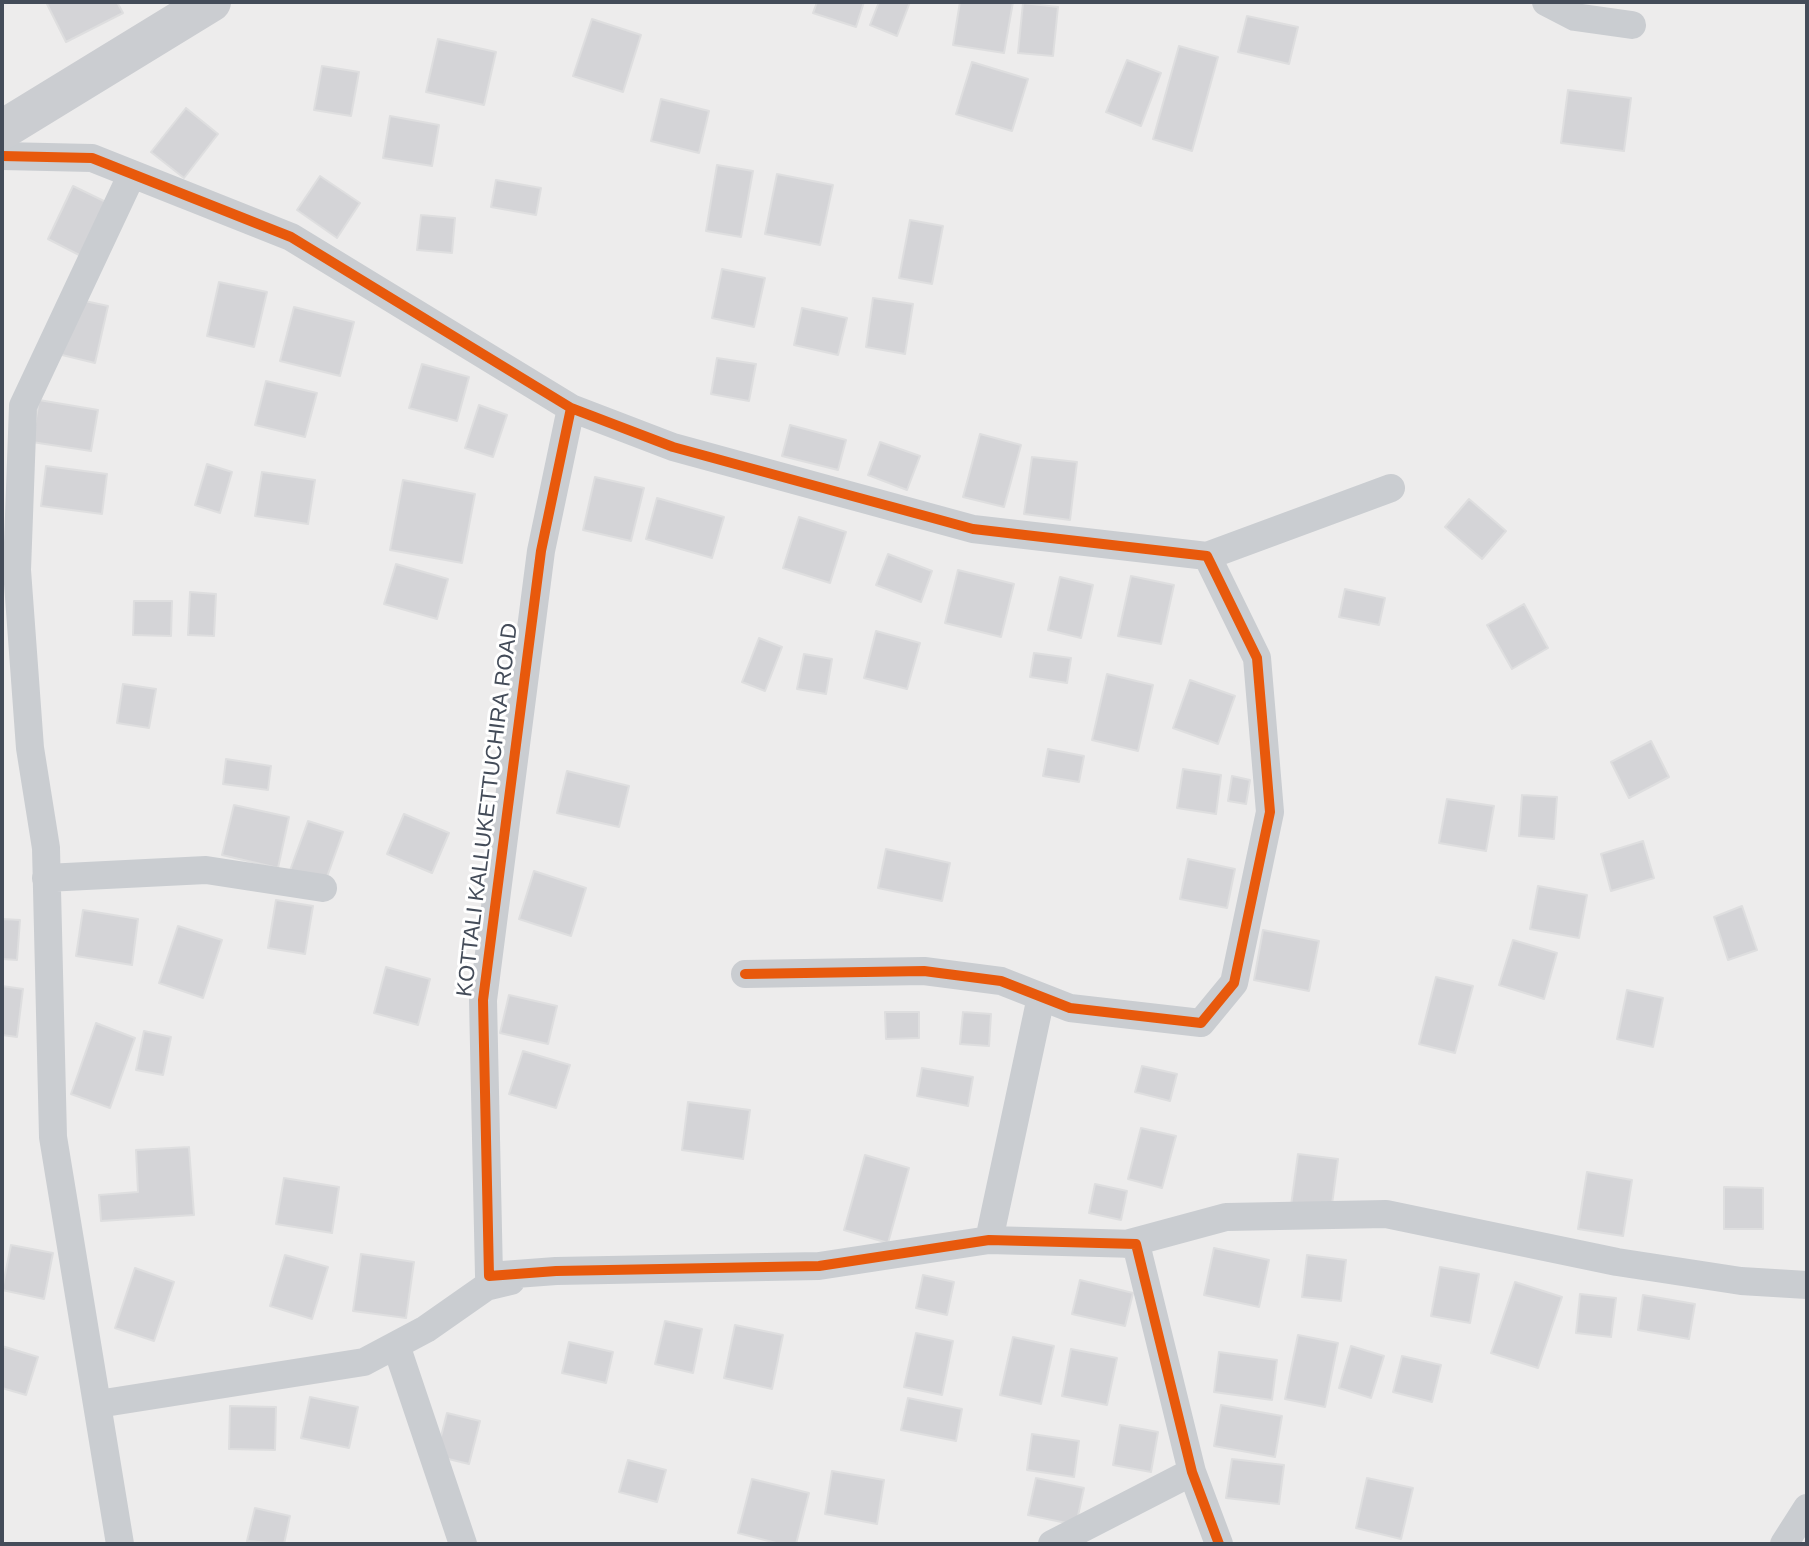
<!DOCTYPE html>
<html>
<head>
<meta charset="utf-8">
<style>
  body { margin:0 }
  #map { position:relative; width:1809px; height:1546px; overflow:hidden; background:#edecec; font-family:Arial,sans-serif }
  canvas { display:block }
  .frame { position:absolute; inset:0; border:4px solid #444c59; pointer-events:none }
</style>
</head>
<body>
<div id="map">
<canvas width="1809" height="1546"></canvas>
<div class="frame"></div>
</div>
<script>
const ctx = document.querySelector('canvas').getContext('2d');
ctx.lineJoin = 'round';
function paint(path, color) { ctx.fillStyle = color; ctx.fill(path, 'evenodd'); }
const toPath = rows => new Path2D(rows.map(r => 'M' + r).join(''));
function trace(path, color, width, dash) { ctx.strokeStyle = color; ctx.lineWidth = width; ctx.lineCap = dash ? 'butt' : 'round'; ctx.setLineDash(dash || []); ctx.stroke(path); }
function drawText(font, color, halo, rows, align = 'center') {
  ctx.font = font + ' Arial,sans-serif'; ctx.lineWidth = 6; ctx.setLineDash([]); ctx.textBaseline = 'middle'; ctx.strokeStyle = halo; ctx.fillStyle = color; for (const [text, x, y, turn = 0] of rows) {
    ctx.save(); ctx.translate(x, y); ctx.rotate((+turn || 0) * Math.PI / 180); ctx.textAlign = isNaN(turn) ? turn : align; if (halo) ctx.strokeText(text, 0, 0); ctx.fillText(text, 0, 0); ctx.restore();
  }
}
const building = toPath([
  [46,2,117,2,123,13,66,42,46,2],
  [817,2,864,2,856,27,813,13,817,2],
  [879,2,910,2,897,36,870,25,879,2],
  [960,2,1013,2,1004,53,953,45,960,2],
  [1023,3,1058,7,1053,56,1018,53,1023,3],
  [1247,16,1298,27,1289,64,1238,52,1247,16],
  [592,19,641,35,623,92,573,76,592,19],
  [438,39,496,52,484,105,426,92,438,39],
  [1179,46,1218,57,1192,151,1153,139,1179,46],
  [1127,60,1161,73,1141,126,1106,112,1127,60],
  [972,62,1028,79,1012,131,956,114,972,62],
  [322,66,359,72,351,116,314,110,322,66],
  [1568,90,1631,98,1624,151,1561,143,1568,90],
  [661,99,709,111,699,153,651,141,661,99],
  [186,108,218,134,184,178,151,152,186,108],
  [390,116,439,125,432,166,383,158,390,116],
  [717,165,753,171,741,237,706,231,717,165],
  [777,174,833,185,820,245,765,234,777,174],
  [320,176,360,203,337,238,297,210,320,176],
  [496,180,541,188,536,215,491,207,496,180],
  [73,186,110,204,85,258,48,239,73,186],
  [421,215,455,218,452,253,417,250,421,215],
  [910,220,943,226,932,284,899,278,910,220],
  [722,269,765,278,754,327,712,318,722,269],
  [219,282,267,292,254,347,207,336,219,282],
  [71,298,108,306,95,363,58,354,71,298],
  [873,298,913,304,905,354,866,347,873,298],
  [294,307,354,322,340,376,280,361,294,307],
  [802,308,847,318,838,355,794,345,802,308],
  [717,358,756,364,749,401,711,394,717,358],
  [422,364,469,377,457,421,409,408,422,364],
  [266,381,317,393,305,437,255,425,266,381],
  [39,400,98,410,91,451,32,442,39,400],
  [479,405,507,415,493,457,465,448,479,405],
  [790,425,846,440,838,470,782,456,790,425],
  [980,434,1021,445,1004,507,963,497,980,434],
  [880,442,920,456,907,490,868,475,880,442],
  [1032,457,1077,462,1070,520,1024,514,1032,457],
  [207,464,232,472,220,513,195,505,207,464],
  [46,466,107,474,102,514,41,506,46,466],
  [262,472,315,480,308,524,255,516,262,472],
  [595,477,644,488,631,541,583,530,595,477],
  [403,480,475,494,462,563,390,550,403,480],
  [657,498,724,517,712,558,646,539,657,498],
  [1469,499,1506,531,1482,559,1445,527,1469,499],
  [799,517,846,532,830,583,783,568,799,517],
  [888,554,932,571,921,602,876,585,888,554],
  [396,564,448,579,437,619,384,604,396,564],
  [958,570,1014,584,1001,637,945,623,958,570],
  [1131,576,1174,585,1161,644,1118,636,1131,576],
  [1060,577,1093,585,1081,638,1048,630,1060,577],
  [1345,589,1385,598,1379,625,1339,617,1345,589],
  [190,592,216,594,214,636,188,635,190,592],
  [134,601,172,601,171,636,133,635,134,601],
  [1524,604,1548,648,1512,669,1487,625,1524,604],
  [876,631,920,643,907,689,864,678,876,631],
  [759,638,782,647,765,691,742,682,759,638],
  [1034,653,1071,658,1067,683,1030,677,1034,653],
  [804,654,832,659,826,694,797,689,804,654],
  [1107,674,1153,685,1138,751,1092,740,1107,674],
  [1190,680,1235,696,1218,744,1173,728,1190,680],
  [123,684,156,689,149,728,117,723,123,684],
  [1651,741,1669,777,1629,798,1611,762,1651,741],
  [1048,749,1084,756,1079,782,1043,776,1048,749],
  [226,759,271,766,268,790,223,784,226,759],
  [1183,769,1221,775,1216,814,1177,808,1183,769],
  [567,771,629,786,619,827,557,813,567,771],
  [1232,776,1250,780,1246,804,1228,801,1232,776],
  [1522,795,1557,797,1554,839,1519,836,1522,795],
  [1447,799,1494,806,1486,851,1439,843,1447,799],
  [234,805,289,817,278,868,222,855,234,805],
  [404,814,449,833,432,873,387,854,404,814],
  [308,821,343,832,323,888,288,876,308,821],
  [1643,841,1654,878,1611,891,1601,854,1643,841],
  [886,849,950,863,942,901,878,888,886,849],
  [1188,859,1235,869,1227,908,1180,899,1188,859],
  [534,871,586,888,571,936,519,919,534,871],
  [1538,886,1587,895,1579,938,1530,929,1538,886],
  [276,900,313,906,305,954,268,948,276,900],
  [1742,906,1757,950,1728,960,1714,917,1742,906],
  [83,910,138,919,132,965,76,956,83,910],
  [2,919,20,920,17,960,2,959,2,919],
  [178,926,222,940,203,998,159,983,178,926],
  [1263,930,1319,941,1309,991,1254,980,1263,930],
  [1513,940,1557,953,1544,999,1499,985,1513,940],
  [386,967,430,979,418,1025,374,1013,386,967],
  [1436,977,1473,986,1455,1053,1419,1044,1436,977],
  [2,986,23,989,17,1037,2,1035,2,986],
  [1627,990,1663,998,1653,1047,1617,1039,1627,990],
  [509,995,557,1006,548,1044,500,1033,509,995],
  [885,1012,919,1012,919,1038,886,1039,885,1012],
  [963,1012,991,1014,989,1046,960,1044,963,1012],
  [96,1023,135,1038,110,1108,71,1094,96,1023],
  [144,1031,171,1037,163,1075,136,1070,144,1031],
  [523,1051,570,1065,556,1108,509,1094,523,1051],
  [1142,1066,1177,1074,1170,1101,1135,1092,1142,1066],
  [922,1068,973,1077,968,1106,917,1096,922,1068],
  [688,1102,750,1110,743,1159,682,1150,688,1102],
  [1141,1128,1176,1136,1162,1188,1128,1179,1141,1128],
  [189,1147,194,1215,101,1221,99,1195,138,1192,136,1150,189,1147],
  [1298,1154,1338,1159,1331,1212,1291,1206,1298,1154],
  [865,1155,909,1168,888,1243,844,1230,865,1155],
  [1587,1172,1632,1180,1623,1236,1578,1229,1587,1172],
  [284,1178,339,1187,332,1233,276,1224,284,1178],
  [1095,1184,1127,1191,1121,1220,1089,1213,1095,1184],
  [1724,1187,1763,1188,1763,1229,1724,1229,1724,1187],
  [11,1245,53,1253,44,1299,2,1290,11,1245],
  [1214,1248,1269,1260,1259,1307,1204,1295,1214,1248],
  [361,1254,414,1262,406,1318,353,1311,361,1254],
  [285,1255,328,1267,312,1319,270,1306,285,1255],
  [1307,1255,1346,1260,1341,1301,1302,1297,1307,1255],
  [1440,1267,1479,1274,1470,1323,1431,1316,1440,1267],
  [135,1268,174,1282,154,1341,115,1328,135,1268],
  [923,1275,954,1282,947,1315,916,1308,923,1275],
  [1080,1280,1133,1293,1125,1326,1072,1314,1080,1280],
  [1515,1282,1562,1297,1538,1368,1491,1353,1515,1282],
  [1580,1294,1616,1298,1611,1337,1576,1333,1580,1294],
  [1643,1295,1695,1304,1689,1339,1638,1330,1643,1295],
  [665,1321,702,1329,693,1373,655,1364,665,1321],
  [735,1325,783,1335,772,1389,724,1378,735,1325],
  [916,1333,953,1341,942,1395,904,1387,916,1333],
  [1298,1335,1338,1343,1325,1407,1285,1399,1298,1335],
  [1013,1337,1054,1346,1041,1404,1000,1395,1013,1337],
  [569,1342,613,1352,606,1383,562,1373,569,1342],
  [2,1346,38,1357,26,1395,2,1388,2,1346],
  [1351,1346,1384,1356,1371,1398,1339,1388,1351,1346],
  [1071,1349,1117,1358,1107,1405,1062,1396,1071,1349],
  [1219,1352,1277,1360,1272,1400,1214,1392,1219,1352],
  [1402,1356,1441,1365,1432,1402,1393,1392,1402,1356],
  [310,1397,358,1407,349,1448,301,1438,310,1397],
  [908,1398,962,1409,956,1441,901,1430,908,1398],
  [1221,1405,1282,1416,1275,1457,1214,1446,1221,1405],
  [230,1406,276,1407,275,1450,229,1449,230,1406],
  [447,1413,480,1421,469,1464,436,1456,447,1413],
  [1120,1425,1158,1432,1151,1472,1113,1465,1120,1425],
  [1032,1434,1079,1441,1074,1477,1027,1470,1032,1434],
  [1232,1459,1284,1465,1279,1504,1226,1498,1232,1459],
  [628,1460,666,1470,657,1502,619,1492,628,1460],
  [832,1471,884,1480,877,1524,825,1514,832,1471],
  [1036,1478,1084,1488,1076,1525,1028,1515,1036,1478],
  [1367,1478,1413,1488,1401,1539,1356,1528,1367,1478],
  [752,1479,809,1493,796,1544,780,1544,738,1533,752,1479],
  [255,1508,290,1516,284,1544,247,1541,255,1508]
]);
paint(building, '#d4d4d7');
trace(building, '#dededf', 2);
trace(toPath([
  [1546,2,1575,17,1632,25],
  [2,156,92,158,291,237,571,408,541,551,483,1000,489,1276,556,1271,819,1266,989,1240,1136,1244,1192,1472,1219,1544],
  [571,408,673,447,973,529,1207,556,1257,658,1270,812,1234,983,1201,1023,1070,1008,1001,981,924,971,745,974],
  [1207,556,1391,488],
  [46,878,206,870,323,888],
  [989,1240,1041,997],
  [1126,1244,1226,1217,1386,1214,1617,1262,1741,1281,1807,1285],
  [396,1345,463,1544],
  [98,1404,364,1362,426,1329,486,1287,511,1281],
  [120,1544,53,1137,46,848,30,748,17,570,23,406,132,174],
  [1052,1544,1192,1472],
  [1784,1544,1807,1508]
]), '#cacdd1', 28);
trace(toPath([
  [2,130,211,2]
]), '#cbcdd1', 40);
trace(toPath([
  [2,156,92,158,291,237,571,408,541,551,483,1000,489,1276,556,1271,819,1266,989,1240,1136,1244,1192,1472,1219,1544],
  [571,408,673,447,973,529,1207,556,1257,658,1270,812,1234,983,1201,1023,1070,1008,1001,981,924,971,745,974]
]), '#e8590c', 10);
drawText('22px', '#444c59', '#fff', [
  ["KOTTALI KALLUKETTUCHIRA ROAD",488,810,-83]
]);
</script>
</body>
</html>
